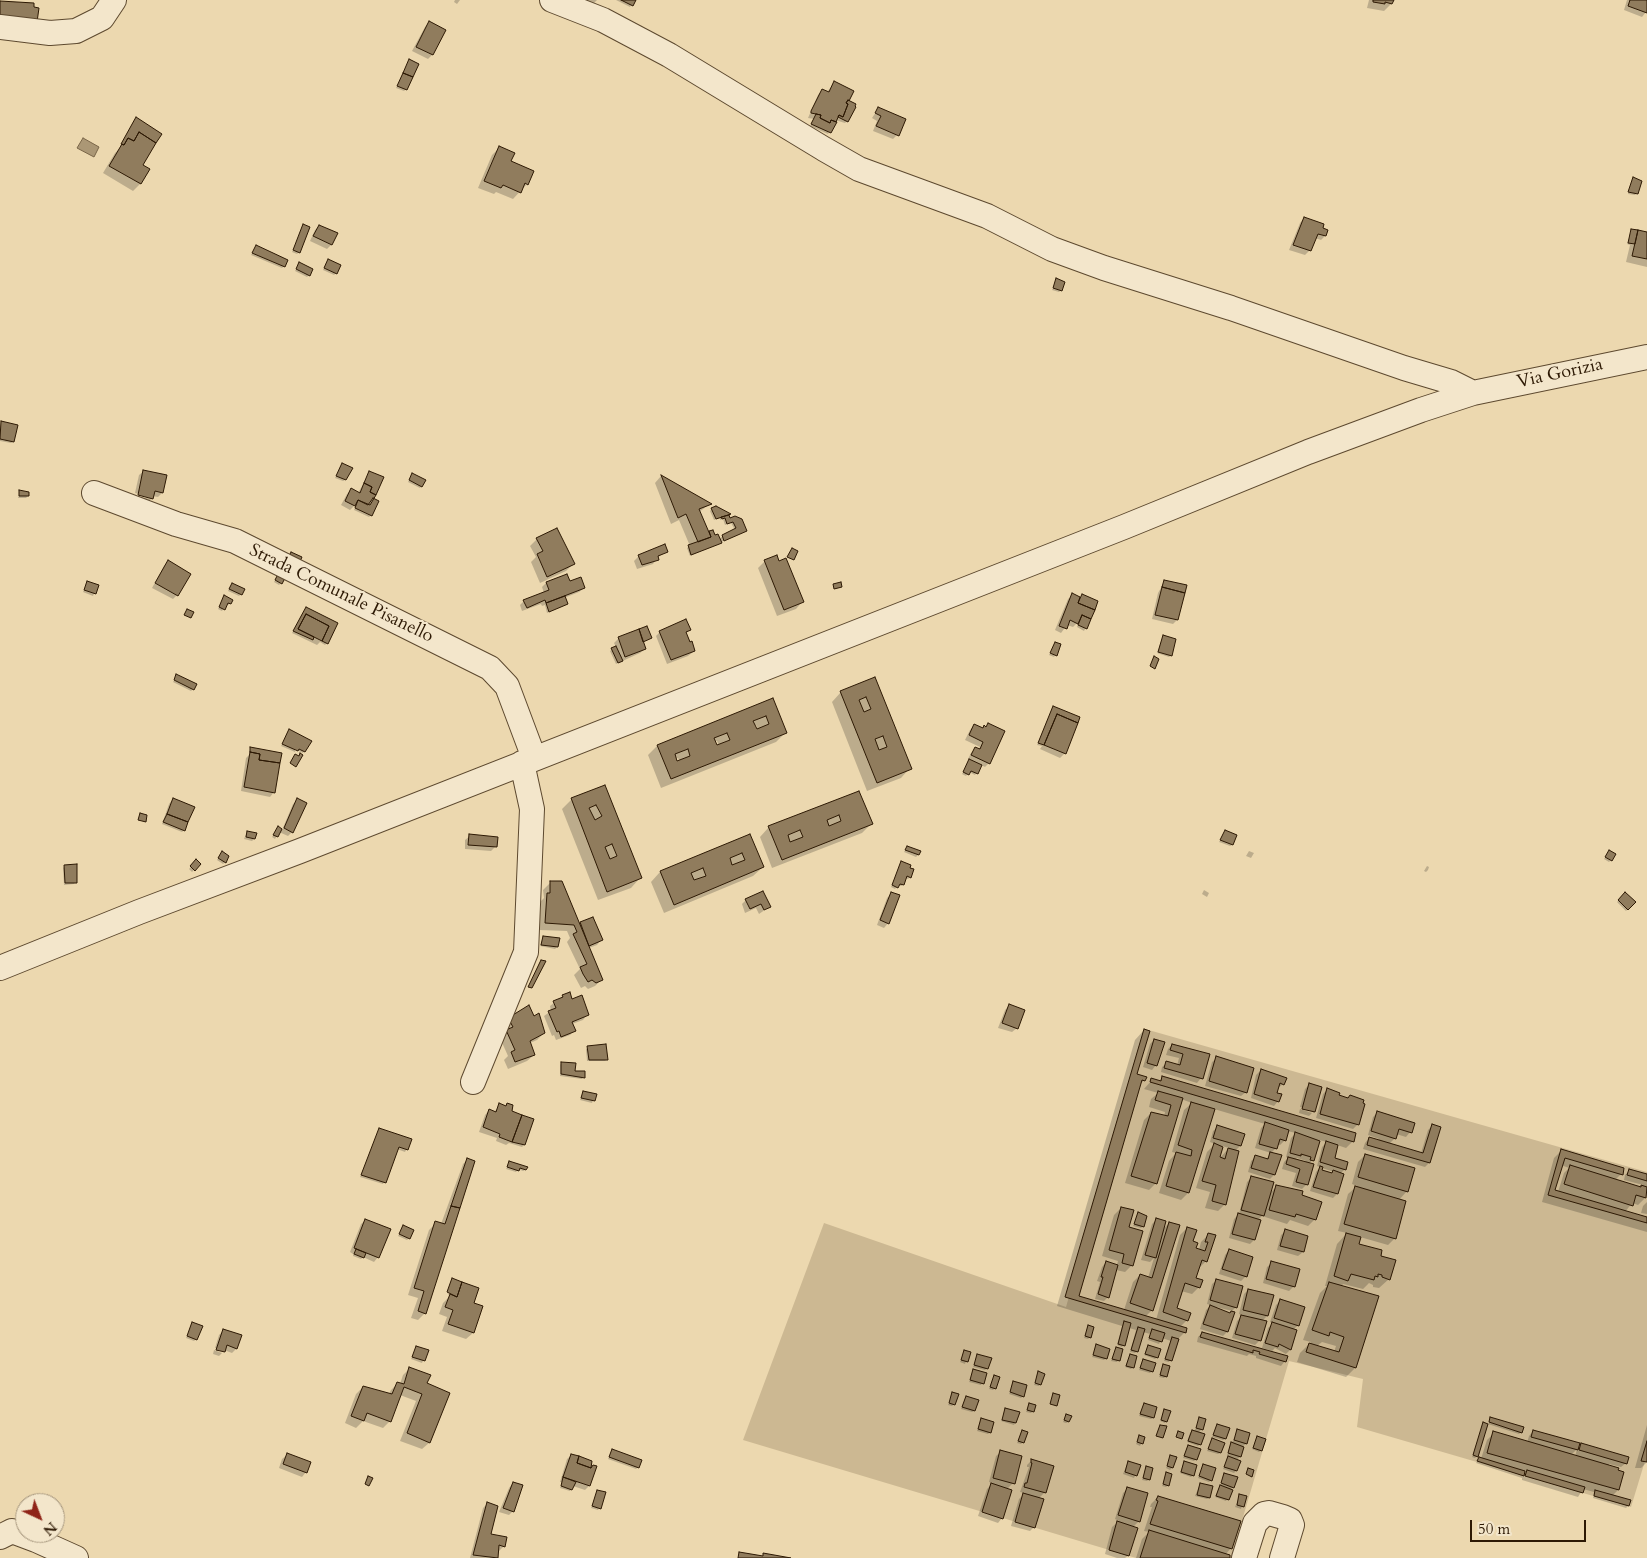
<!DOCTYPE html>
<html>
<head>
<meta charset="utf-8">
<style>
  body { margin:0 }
  #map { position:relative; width:1647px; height:1558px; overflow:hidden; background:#ecd8af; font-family:Cardo,serif }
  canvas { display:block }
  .north { position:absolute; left:15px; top:1493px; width:50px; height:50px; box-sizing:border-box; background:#f3e6cb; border:1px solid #a4947b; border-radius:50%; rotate:137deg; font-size:14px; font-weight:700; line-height:20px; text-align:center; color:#2d1904 }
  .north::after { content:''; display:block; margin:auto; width:18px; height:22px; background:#8f2418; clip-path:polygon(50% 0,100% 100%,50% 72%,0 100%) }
  .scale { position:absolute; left:1470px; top:1520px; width:116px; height:22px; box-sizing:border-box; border:2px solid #2d1904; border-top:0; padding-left:6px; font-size:15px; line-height:18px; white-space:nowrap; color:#2d1904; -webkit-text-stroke:4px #f3e6cb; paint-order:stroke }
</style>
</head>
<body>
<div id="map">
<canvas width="1647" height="1558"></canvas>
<div class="north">N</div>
<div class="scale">50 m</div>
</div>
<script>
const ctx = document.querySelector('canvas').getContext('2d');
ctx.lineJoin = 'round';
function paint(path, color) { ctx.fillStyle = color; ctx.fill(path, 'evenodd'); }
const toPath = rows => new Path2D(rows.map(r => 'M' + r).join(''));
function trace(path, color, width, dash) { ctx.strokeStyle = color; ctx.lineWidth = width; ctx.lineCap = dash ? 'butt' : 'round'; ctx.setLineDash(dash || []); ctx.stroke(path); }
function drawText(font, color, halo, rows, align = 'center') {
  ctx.font = font + ' Cardo,serif'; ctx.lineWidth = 4.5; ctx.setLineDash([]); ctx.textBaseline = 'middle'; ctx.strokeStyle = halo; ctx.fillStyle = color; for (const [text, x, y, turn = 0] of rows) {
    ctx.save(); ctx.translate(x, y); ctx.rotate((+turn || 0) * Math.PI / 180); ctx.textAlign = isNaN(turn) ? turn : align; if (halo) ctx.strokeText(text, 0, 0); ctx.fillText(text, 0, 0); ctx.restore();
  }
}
paint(toPath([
  [1145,1029,1647,1172,1647,1461,1645,1461,1631,1507,1357,1427,1363,1379,1289,1361,1231,1558,1136,1558,743,1440,824,1223,1066,1307]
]), '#ccb892');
const water = toPath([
  [83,138,99,147,94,157,77,148,83,138]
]);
paint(water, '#ab9775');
trace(water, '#796548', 1);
paint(toPath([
  [455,0,460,0,457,4,454,2],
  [572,0,597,0,592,5],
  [616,0,634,0,630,7],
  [1369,0,1393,0,1391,4,1384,11,1367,8],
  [1627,0,1647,0,1646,12,1642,17,1624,10],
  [429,22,445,30,432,55,428,59,412,51,425,27],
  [409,61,406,89,404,91,396,88],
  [834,83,847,101,847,121,845,123,835,120,828,134,810,126,814,119,808,118,818,95,822,90,827,92],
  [878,109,897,135,893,139,873,131,877,121,872,118],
  [135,121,141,166,148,170,140,184,133,191,103,173,115,153,121,147,120,146],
  [499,148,527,184,513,199,496,192,494,194,478,188,492,155],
  [1634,178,1637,193,1635,195,1628,194],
  [1304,218,1326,231,1325,236,1321,240,1315,238,1309,251,1305,255,1289,250,1300,223],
  [304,225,299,252,297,254,292,252],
  [319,226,331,245,327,249,310,241,315,230],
  [1632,230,1647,233,1647,267,1626,262,1630,245,1627,244],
  [256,247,284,266,282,268,251,255],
  [326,263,336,273,334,275,323,270],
  [299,264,309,275,307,277,295,271],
  [1057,280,1061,290,1059,292,1052,290],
  [1,422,13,442,11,443,0,441],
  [342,464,345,480,343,481,335,478],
  [144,471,162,493,158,497,152,496,152,498,148,502,134,499,135,496,151,499,151,497,135,493,139,475],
  [370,472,373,500,371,515,369,517,354,510,357,503,350,510,341,505,347,494,351,490,358,493],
  [412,474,421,486,420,488,408,482],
  [661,476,710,504,699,512,708,534,712,531,715,536,719,539,723,536,735,530,731,523,725,525,723,519,720,520,720,518,714,520,710,511,712,509,727,515,730,520,735,518,746,531,690,556,687,548,690,546,679,520,671,524,655,483],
  [20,492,28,496,26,498,18,498],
  [537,539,573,564,566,571,540,583,531,562,536,557,530,546],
  [665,546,667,551,657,558,653,564,637,569,634,561,638,557],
  [765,561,802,602,796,609,777,616,758,568],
  [168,562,177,595,173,599,152,588,164,566],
  [278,575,281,583,279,585,274,582],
  [1165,581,1177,620,1173,624,1152,619,1158,593],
  [87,582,97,586,93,596,83,592],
  [546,583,569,583,584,588,579,592,564,598,565,605,547,613,545,605,542,606,541,604,522,611,520,605,524,601,544,593,542,587],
  [230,586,241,594,239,596,228,591],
  [1073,595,1080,598,1082,595,1094,610,1084,631,1077,627,1079,621,1073,627,1067,625,1061,633,1055,630,1068,599],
  [223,599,230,603,228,605,226,604,222,611,218,609],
  [306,609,327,643,325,645,320,642,317,645,292,633],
  [689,630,686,633,694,649,693,652,688,656,667,664,656,636,660,632],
  [1163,636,1171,655,1169,657,1157,653],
  [619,638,637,643,645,649,640,653,616,664,610,651,616,647,614,643],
  [1055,643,1055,655,1054,657,1049,655],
  [177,675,193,689,191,691,173,682],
  [874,679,910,768,901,778,867,791,832,702,841,692],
  [773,700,786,732,776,742,661,788,648,755,657,746],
  [756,725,758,730,756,731,754,726],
  [717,741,719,746,716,747,714,742],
  [678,758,680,762,677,763,675,759],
  [1052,709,1065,753,1060,758,1040,749,1042,746,1037,745],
  [974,725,982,729,989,763,985,767,981,765,975,775,969,772,966,776,962,774,970,760,968,759,971,753,975,748,978,750,980,747,965,740,970,730],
  [289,731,304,751,303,753,295,749,295,752,281,746],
  [250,749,274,792,270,797,241,791,246,758,251,753,249,753],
  [604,787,640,878,631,888,598,900,562,809,572,799],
  [859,792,871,824,862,833,772,868,760,837,769,827],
  [173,799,184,830,182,832,162,824,169,804],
  [298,800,292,832,288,836,279,832,275,839,272,837,278,828,282,830,293,804],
  [247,832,254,839,252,841,244,839],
  [1225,832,1232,845,1230,846,1219,842],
  [750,835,763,867,753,876,664,913,651,882,660,872],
  [470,836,496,846,491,851,465,849,465,840],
  [907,847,919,851,918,855,916,857,904,852],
  [1249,851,1254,853,1251,858,1246,856],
  [1609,852,1611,860,1609,862,1604,859],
  [220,855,225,862,223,864,217,860],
  [196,861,200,864,192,872,189,869],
  [901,862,910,877,908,879,905,878,903,885,901,886,898,885,895,889,891,887],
  [65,866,75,882,74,884,64,885,63,868],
  [1427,866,1429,867,1428,870,1426,872,1424,871],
  [550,883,579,925,581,923,601,940,597,945,589,948,602,979,595,986,588,989,585,986,581,988,574,975,580,969,567,942,570,938,567,931,539,930,541,901,544,898,543,890],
  [1204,890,1209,893,1207,897,1202,894],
  [762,892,769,907,759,914,756,908,745,913,742,904,746,900],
  [892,893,888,923,884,928,877,925,887,898],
  [1625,894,1634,902,1626,911,1617,902],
  [543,937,557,947,555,949,540,946],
  [563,996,572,1000,587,1015,583,1020,572,1024,574,1031,570,1035,556,1040,554,1035,552,1036,544,1016,551,1011,550,1006],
  [1009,1006,1017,1028,1012,1032,998,1028,1005,1010],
  [509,1019,544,1033,537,1040,530,1043,534,1055,527,1061,508,1069,504,1060,508,1056,500,1038],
  [1144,1030,1136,1075,1144,1080,1139,1086,1077,1297,1124,1310,1133,1282,1140,1275,1148,1278,1154,1258,1150,1262,1141,1260,1152,1224,1156,1220,1162,1230,1169,1223,1152,1310,1145,1317,1156,1320,1180,1235,1187,1228,1194,1249,1199,1250,1201,1242,1208,1235,1214,1236,1206,1261,1199,1268,1194,1278,1199,1287,1192,1294,1181,1291,1175,1308,1187,1320,1180,1327,1185,1332,1177,1340,1169,1362,1164,1361,1171,1341,1162,1338,1159,1344,1148,1340,1150,1334,1143,1332,1137,1351,1135,1353,1130,1352,1136,1330,1129,1328,1122,1347,1117,1345,1122,1326,1057,1306,1135,1040],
  [1154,1040,1156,1065,1152,1070,1143,1067,1150,1044],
  [1172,1045,1208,1055,1201,1078,1197,1083,1161,1072,1162,1067,1167,1063,1177,1066,1179,1058,1166,1055,1168,1049],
  [588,1048,607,1059,605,1061,587,1061,586,1049],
  [1217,1058,1246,1092,1241,1096,1205,1086,1212,1062],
  [561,1063,583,1077,582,1079,560,1076,560,1065],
  [1261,1070,1283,1084,1278,1088,1276,1094,1278,1101,1274,1106,1251,1098,1256,1075],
  [1163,1077,1353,1141,1346,1148,1337,1145,1333,1159,1345,1169,1340,1174,1337,1194,1333,1198,1310,1191,1316,1172,1320,1167,1317,1166,1322,1147,1327,1142,1319,1140,1312,1160,1309,1164,1306,1185,1302,1189,1292,1186,1296,1173,1282,1169,1284,1162,1288,1158,1286,1157,1291,1138,1296,1133,1287,1131,1285,1140,1280,1145,1277,1144,1275,1149,1271,1153,1274,1175,1270,1179,1248,1172,1251,1161,1256,1157,1266,1160,1271,1153,1255,1148,1261,1128,1265,1124,1214,1109,1188,1193,1181,1200,1159,1193,1169,1161,1176,1153,1172,1152,1184,1110,1192,1103,1181,1099,1156,1183,1149,1190,1125,1183,1144,1120,1151,1113,1164,1117,1165,1112,1149,1107,1151,1099,1158,1093,1144,1089,1152,1080,1158,1082],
  [1297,1158,1306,1161,1306,1163,1295,1160],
  [1322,1168,1334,1172,1331,1174,1321,1171],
  [1309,1085,1314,1112,1313,1113,1313,1110,1300,1107,1305,1089],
  [1327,1090,1338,1096,1361,1104,1358,1124,1353,1129,1316,1118,1323,1094],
  [583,1092,595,1095,592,1103,580,1100],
  [500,1105,505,1107,507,1105,524,1145,522,1147,509,1143,506,1145,496,1141,497,1138,479,1132,485,1115,489,1110,494,1112],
  [1300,1109,1312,1113,1309,1116,1299,1113],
  [1378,1112,1410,1132,1406,1137,1396,1134,1395,1138,1389,1144,1421,1153,1428,1130,1432,1126,1429,1163,1425,1167,1363,1149,1365,1143,1369,1138,1378,1141,1379,1139,1368,1135,1373,1117],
  [1218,1127,1243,1134,1240,1146,1235,1151,1225,1204,1218,1211,1205,1208,1210,1192,1196,1188,1207,1152,1215,1144,1210,1142,1213,1131],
  [1222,1146,1229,1148,1218,1160],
  [379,1129,411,1140,405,1152,397,1149,383,1184,360,1177],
  [1561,1151,1621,1174,1615,1180,1640,1188,1643,1185,1624,1180,1625,1175,1629,1171,1647,1176,1647,1191,1645,1198,1638,1205,1632,1203,1625,1212,1647,1218,1647,1232,1542,1202,1554,1158],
  [1561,1165,1569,1168,1564,1173,1558,1192,1554,1191],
  [1365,1155,1407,1191,1399,1200,1395,1238,1388,1245,1360,1237,1357,1244,1379,1257,1389,1279,1379,1288,1373,1287,1373,1285,1369,1283,1363,1289,1343,1284,1341,1287,1355,1368,1346,1377,1297,1362,1300,1353,1311,1342,1303,1340,1320,1293,1327,1286,1325,1286,1337,1244,1347,1233,1338,1231,1348,1194,1357,1186,1352,1184,1358,1162],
  [1322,1342,1336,1346,1334,1352,1317,1346],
  [467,1160,425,1313,418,1320,411,1318,418,1298,408,1295,429,1230,436,1223,441,1224,463,1164],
  [510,1162,525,1170,523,1171,518,1169,516,1172,506,1169],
  [1252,1177,1269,1194,1277,1186,1300,1196,1315,1219,1308,1226,1290,1220,1287,1224,1262,1216,1258,1220,1254,1240,1250,1244,1229,1238,1234,1219,1239,1214,1247,1182],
  [1647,1202,1647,1214,1641,1213,1643,1206],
  [1121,1208,1127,1228,1132,1265,1125,1272,1116,1270,1108,1297,1104,1301,1095,1299,1100,1282,1097,1281,1102,1267,1106,1262,1117,1265,1118,1261,1102,1256,1114,1215],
  [1139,1214,1143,1226,1141,1228,1133,1226],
  [366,1220,378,1257,374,1262,363,1257,361,1259,353,1256,353,1254,350,1252,361,1224],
  [402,1229,409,1238,407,1240,398,1236],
  [1286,1231,1303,1252,1298,1256,1277,1250,1281,1235],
  [1229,1250,1246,1276,1241,1281,1219,1274,1225,1255],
  [1272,1263,1294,1286,1289,1291,1263,1283,1267,1267],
  [452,1280,473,1304,473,1333,466,1339,442,1331,447,1317,439,1314,443,1303,450,1296,447,1293,454,1297,454,1294,447,1291],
  [1217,1280,1236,1307,1232,1311,1216,1307,1227,1332,1223,1336,1200,1329,1206,1310,1211,1305,1207,1304,1212,1284],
  [1248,1290,1267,1316,1262,1321,1260,1340,1255,1345,1232,1338,1237,1321,1243,1315,1239,1314,1244,1294],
  [1281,1300,1298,1325,1293,1330,1296,1331,1290,1350,1286,1354,1275,1348,1272,1351,1262,1348,1268,1328,1273,1323,1270,1322,1276,1305],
  [192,1323,196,1339,194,1341,186,1338],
  [1088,1326,1090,1337,1088,1339,1084,1338],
  [223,1331,236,1349,232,1353,224,1350,223,1353,223,1350,215,1348,219,1335],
  [1202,1333,1286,1357,1285,1361,1281,1366,1256,1358,1256,1356,1249,1354,1247,1356,1197,1342,1198,1337],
  [1096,1346,1106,1358,1104,1360,1092,1357],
  [1148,1346,1157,1357,1155,1359,1144,1355],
  [417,1347,427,1351,422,1363,411,1359],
  [1116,1349,1122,1350,1117,1362,1111,1361],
  [214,1350,222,1353,219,1356,213,1354],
  [965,1351,969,1352,965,1364,960,1362],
  [978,1355,987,1368,985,1370,973,1367],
  [1130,1355,1133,1367,1131,1369,1125,1367],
  [1143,1360,1152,1371,1150,1373,1139,1370],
  [1164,1365,1166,1376,1164,1378,1159,1377],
  [410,1368,426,1384,429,1443,422,1449,400,1441,416,1401,400,1395,390,1421,383,1428,363,1421,356,1428,345,1423,356,1394,363,1387,389,1394,391,1390,398,1383,400,1384,403,1375],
  [974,1371,985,1374,981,1385,969,1382],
  [1038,1373,1040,1384,1039,1386,1034,1385],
  [994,1376,995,1388,993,1390,989,1389],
  [1014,1383,1023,1396,1021,1398,1009,1394],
  [953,1394,954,1404,952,1406,948,1405],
  [966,1397,974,1411,972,1412,961,1409],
  [1029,1404,1033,1411,1031,1413,1026,1412],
  [1144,1404,1153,1418,1151,1419,1139,1416],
  [1006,1410,1015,1423,1014,1425,1001,1421],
  [1165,1411,1166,1421,1165,1423,1160,1421],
  [1066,1415,1068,1422,1066,1423,1063,1422],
  [1200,1418,1204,1420,1201,1430,1198,1433,1200,1444,1198,1446,1187,1442,1190,1433,1192,1431,1194,1432],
  [1491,1418,1521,1432,1519,1434,1488,1424],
  [981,1419,990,1432,988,1434,977,1431],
  [1483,1424,1477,1456,1475,1458,1472,1457],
  [1647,1425,1647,1462,1641,1468,1635,1468],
  [1217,1426,1225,1439,1223,1440,1212,1437],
  [1022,1431,1023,1442,1021,1444,1017,1443],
  [1238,1431,1246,1444,1243,1446,1240,1457,1236,1460,1236,1471,1234,1473,1223,1469,1227,1460,1230,1456,1227,1455,1230,1446],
  [1533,1431,1577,1449,1571,1455,1575,1457,1577,1449,1582,1445,1626,1463,1621,1467,1609,1464,1609,1466,1623,1473,1618,1490,1612,1496,1629,1501,1628,1506,1626,1508,1593,1498,1594,1492,1583,1489,1578,1497,1522,1480,1522,1478,1476,1463,1479,1458,1481,1459,1487,1440,1494,1433,1527,1443,1529,1436],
  [1139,1436,1144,1438,1140,1446,1136,1444],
  [1257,1438,1261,1450,1259,1452,1252,1449],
  [1212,1440,1220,1453,1218,1454,1207,1451],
  [1188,1446,1196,1459,1194,1461,1183,1458],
  [612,1451,638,1467,636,1469,608,1459],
  [1001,1452,1013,1483,1007,1489,1002,1518,998,1523,978,1516,987,1489,993,1483,989,1482,996,1456],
  [287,1455,306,1472,302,1477,279,1468,282,1459],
  [572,1455,590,1469,596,1467,589,1486,585,1490,573,1486,570,1491,560,1488,562,1482,560,1482,567,1459],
  [1171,1456,1172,1468,1170,1470,1166,1468],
  [1032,1460,1053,1466,1044,1493,1038,1499,1034,1527,1030,1531,1011,1526,1019,1499,1025,1493,1020,1492,1029,1467,1027,1467,1027,1465],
  [1128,1462,1139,1466,1134,1478,1123,1474],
  [1184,1462,1193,1475,1191,1477,1180,1473],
  [1203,1466,1211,1480,1209,1482,1198,1478],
  [1146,1468,1149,1479,1147,1481,1142,1480],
  [1166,1474,1168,1485,1166,1487,1162,1486],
  [1225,1474,1233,1487,1230,1490,1226,1501,1215,1497],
  [513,1483,513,1511,509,1515,499,1512,509,1488],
  [1200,1484,1209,1498,1207,1499,1195,1496],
  [1128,1488,1139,1521,1133,1527,1128,1556,1125,1558,1117,1558,1105,1554,1112,1527,1119,1521,1115,1519,1123,1493],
  [598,1491,599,1508,598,1510,591,1508],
  [1240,1496,1245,1497,1241,1509,1235,1507],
  [1158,1497,1231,1548,1225,1555,1228,1558,1136,1558,1142,1539,1149,1532,1144,1531,1152,1507,1150,1507,1151,1504],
  [487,1504,490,1535,504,1546,499,1551,497,1558,470,1558,483,1508]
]), '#0003');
const building = toPath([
  [621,0,636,0,633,6,621,0],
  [1373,0,1394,0,1392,4,1385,2,1385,4,1373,2,1373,0],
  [1630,0,1647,0,1647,13,1628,6,1630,0],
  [0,1,34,3,34,7,39,8,37,22,0,18,0,1],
  [429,21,446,30,433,55,416,47,429,21],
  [409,59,419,64,413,77,403,73,409,59],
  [403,73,413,77,407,90,397,86,403,73],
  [834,81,854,91,849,101,848,100,846,103,848,104,843,117,839,115,836,122,831,120,830,123,820,118,821,115,811,113,811,111,822,89,829,92,834,81],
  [848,100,856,104,855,106,856,107,848,122,838,117,839,115,843,117,848,104,846,103,848,100],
  [878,107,906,119,899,136,876,126,881,116,875,113,878,107],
  [816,114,821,115,820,118,830,123,831,120,837,122,831,133,811,124,816,114],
  [136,117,162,134,156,143,139,132,134,141,128,138,124,145,121,144,136,117],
  [139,132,156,143,143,165,150,169,141,184,109,166,122,144,124,145,128,138,134,141,139,132],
  [499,146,515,153,511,161,534,171,528,185,525,183,521,193,503,185,501,188,484,181,499,146],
  [1633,177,1642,181,1638,194,1628,192,1633,177],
  [1304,217,1324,224,1323,228,1328,230,1326,236,1318,234,1311,251,1293,245,1304,217],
  [303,224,310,227,300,253,293,250,303,224],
  [319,225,338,233,332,245,313,236,319,225],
  [1631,229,1638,230,1635,244,1628,243,1631,229],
  [1638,230,1647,232,1647,259,1632,256,1638,230],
  [256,245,288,260,285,267,252,253,256,245],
  [328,259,341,265,337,274,324,268,328,259],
  [299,262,313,269,310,276,296,269,299,262],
  [1056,278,1065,282,1062,291,1053,288,1056,278],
  [1,421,18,425,14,442,0,439,1,421],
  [342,463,353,468,346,480,336,476,342,463],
  [143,470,167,475,163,493,155,491,153,499,138,495,143,470],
  [369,471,384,477,376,495,370,492,372,487,364,483,369,471],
  [412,473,426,480,422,487,409,480,412,473],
  [661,475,712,504,699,509,711,537,698,542,686,514,678,518,661,475],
  [364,483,372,487,370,492,376,495,370,505,358,500,355,506,345,501,351,488,360,493,364,483],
  [19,490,29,492,29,496,19,496,19,490],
  [373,498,379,501,372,516,355,508,358,500,368,505,373,498],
  [716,506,731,514,716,519,711,508,716,506],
  [729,515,730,518,735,516,742,519,747,531,724,541,722,535,736,528,733,522,727,524,725,518,722,519,721,517,729,515],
  [557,528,575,564,547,577,537,554,543,551,536,538,557,528],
  [713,530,715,535,718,534,722,543,691,555,688,545,711,537,709,531,713,530],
  [665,544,668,552,658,556,659,560,642,565,638,555,665,544],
  [792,548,798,551,794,560,787,557,792,548],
  [291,552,302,557,298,566,287,560,291,552],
  [777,555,779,561,786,558,804,602,784,610,764,560,777,555],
  [168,560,191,574,178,596,155,583,168,560],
  [279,572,286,576,282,584,275,580,279,572],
  [567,574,570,581,581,577,585,588,546,603,545,600,527,608,523,600,549,590,546,582,567,574],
  [1164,580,1187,585,1185,593,1162,587,1164,580],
  [87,581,99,585,96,594,84,590,87,581],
  [841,582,842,587,834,589,833,584,841,582],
  [232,583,245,589,242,595,229,589,232,583],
  [1162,587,1185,593,1178,620,1155,615,1162,587],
  [1072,593,1080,597,1078,603,1095,610,1091,619,1082,615,1078,624,1070,620,1067,629,1059,626,1072,593],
  [1082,594,1098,601,1095,610,1078,603,1082,594],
  [224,595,233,600,231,604,228,603,225,610,219,607,224,595],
  [565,596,568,604,549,612,546,603,565,596],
  [306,607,338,623,328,644,322,641,329,626,306,614,298,629,314,637,313,640,293,631,306,607],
  [187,609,194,612,191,618,184,615,187,609],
  [306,614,329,626,322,641,298,629,306,614],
  [1082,615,1091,619,1087,629,1078,625,1082,615],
  [686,619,691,630,686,632,690,642,692,641,695,651,671,660,659,631,686,619],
  [647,626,652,638,643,642,639,629,647,626],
  [639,629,646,649,625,657,618,637,639,629],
  [1163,635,1176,639,1172,656,1158,652,1163,635],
  [1055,642,1061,644,1057,656,1050,653,1055,642],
  [616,646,623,661,618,663,611,648,616,646],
  [1154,656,1159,659,1155,669,1150,666,1154,656],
  [176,674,197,684,194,690,174,680,176,674],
  [875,677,912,769,877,783,840,691,875,677],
  [866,697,871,709,864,712,859,700,866,697],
  [883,736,887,747,879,750,875,739,883,736],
  [773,698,787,733,671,779,657,745,773,698],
  [766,716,769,724,757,729,753,721,766,716],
  [727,733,730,740,717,745,714,738,727,733],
  [688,749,690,756,677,761,675,754,688,749],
  [1053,706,1080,717,1078,723,1057,714,1044,745,1038,743,1053,706],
  [1057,714,1078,723,1066,754,1044,745,1057,714],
  [988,723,1005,731,990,764,971,755,975,747,980,749,983,742,969,735,974,724,983,728,984,725,986,727,988,723],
  [289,729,312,741,305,752,299,749,298,751,282,744,289,729],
  [250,747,282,753,280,763,259,760,260,754,250,752,250,747],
  [250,752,260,754,259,760,280,763,275,793,244,787,250,752],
  [300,753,303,755,296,767,290,763,295,754,299,756,300,753],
  [969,759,982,765,978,774,971,771,969,775,963,772,969,759],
  [605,785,642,878,607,892,571,798,605,785],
  [596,805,602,816,595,820,589,808,596,805],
  [612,844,617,856,610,859,605,847,612,844],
  [859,791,873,824,782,860,768,826,859,791],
  [839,815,841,821,829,826,827,820,839,815],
  [800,830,803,837,790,842,788,835,800,830],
  [173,798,195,807,188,822,167,814,173,798],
  [297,798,307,803,293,833,284,828,297,798],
  [140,813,147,815,146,822,138,820,140,813],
  [167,814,188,822,185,831,163,822,167,814],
  [278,826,282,829,278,837,273,835,278,826],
  [1225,830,1237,835,1233,845,1220,840,1225,830],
  [247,831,257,833,255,839,246,837,247,831],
  [469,834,498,837,497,847,468,845,469,834],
  [750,834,764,867,674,905,660,871,750,834],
  [742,853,745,860,732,865,730,858,742,853],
  [703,868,706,876,694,880,691,873,703,868],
  [907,846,921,851,919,855,905,850,907,846],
  [1609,850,1616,854,1612,861,1605,857,1609,850],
  [222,851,229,856,226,863,218,858,222,851],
  [196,859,201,864,195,871,190,866,196,859],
  [901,861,911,865,910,868,914,869,911,878,907,876,904,885,900,884,898,888,892,885,901,861],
  [77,864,77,883,65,883,64,865,77,864],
  [550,881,562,881,603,980,596,983,592,980,588,982,583,974,580,967,587,964,573,934,577,932,574,925,545,923,547,893,550,893,550,881],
  [763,891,771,907,764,910,761,904,750,909,745,899,763,891],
  [891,892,900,895,889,924,880,920,891,892],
  [1625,892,1636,902,1628,910,1618,900,1625,892],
  [593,917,603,940,589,946,580,922,593,917],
  [543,936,560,938,558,947,541,945,543,936],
  [541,960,546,961,532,988,528,987,541,960],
  [570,992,572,999,582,995,589,1015,572,1022,576,1031,561,1037,559,1031,557,1032,548,1011,556,1008,553,1001,563,997,562,995,570,992],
  [1009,1004,1025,1010,1018,1029,1002,1023,1009,1004],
  [529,1005,534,1016,539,1013,545,1033,530,1041,535,1055,515,1062,511,1052,515,1050,506,1030,513,1027,508,1018,529,1005],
  [1144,1029,1150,1031,1137,1074,1147,1077,1145,1081,1142,1080,1079,1296,1187,1328,1186,1333,1065,1297,1144,1029],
  [1154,1039,1165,1042,1157,1066,1147,1063,1154,1039],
  [606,1044,608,1060,589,1060,587,1046,606,1044],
  [1172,1044,1210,1054,1203,1079,1164,1068,1166,1061,1180,1065,1183,1054,1170,1050,1172,1044],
  [1216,1056,1254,1068,1247,1093,1209,1081,1216,1056],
  [561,1062,576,1063,575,1071,585,1071,585,1078,561,1074,561,1062],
  [1261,1069,1287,1078,1284,1085,1280,1083,1277,1093,1282,1094,1279,1102,1254,1094,1261,1069],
  [1162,1076,1356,1133,1354,1142,1150,1082,1151,1078,1161,1081,1162,1076],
  [1309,1083,1322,1087,1315,1112,1302,1109,1309,1083],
  [1327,1088,1340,1093,1339,1095,1348,1098,1350,1095,1364,1100,1363,1103,1365,1104,1359,1125,1320,1114,1327,1088],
  [583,1091,597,1094,595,1101,581,1098,583,1091],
  [1158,1091,1183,1098,1157,1184,1131,1176,1151,1112,1168,1116,1171,1105,1155,1100,1158,1091],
  [1191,1102,1215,1109,1189,1193,1166,1186,1176,1152,1191,1156,1192,1150,1178,1145,1191,1102],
  [499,1103,506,1106,507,1103,513,1105,512,1111,522,1115,512,1142,499,1137,500,1134,483,1127,489,1109,496,1112,499,1103],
  [1377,1111,1415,1123,1412,1133,1399,1129,1396,1139,1371,1131,1377,1111],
  [522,1115,534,1119,525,1145,512,1142,522,1115],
  [1265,1122,1289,1130,1286,1141,1280,1139,1277,1149,1259,1144,1265,1122],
  [1432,1124,1441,1127,1430,1163,1367,1145,1369,1137,1423,1153,1432,1124],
  [1217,1125,1245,1134,1241,1146,1213,1138,1217,1125],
  [379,1128,412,1139,408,1150,399,1147,386,1183,361,1175,379,1128],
  [1295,1132,1320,1141,1314,1161,1310,1160,1311,1157,1301,1154,1301,1156,1290,1153,1295,1132],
  [1326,1141,1338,1145,1335,1158,1348,1162,1346,1170,1320,1162,1326,1141],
  [1214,1143,1223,1147,1220,1157,1225,1159,1228,1148,1239,1151,1226,1205,1212,1201,1216,1185,1202,1181,1214,1143],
  [1561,1149,1624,1168,1623,1175,1565,1158,1555,1190,1647,1217,1647,1223,1548,1195,1561,1149],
  [1270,1152,1282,1155,1275,1175,1251,1168,1255,1155,1268,1159,1270,1152],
  [1365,1154,1415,1168,1408,1192,1358,1177,1365,1154],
  [1288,1157,1314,1164,1308,1185,1296,1182,1300,1169,1286,1164,1288,1157],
  [467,1158,475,1161,460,1208,451,1206,467,1158],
  [509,1161,528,1167,526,1170,520,1168,519,1171,507,1167,509,1161],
  [1570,1165,1641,1187,1641,1185,1647,1187,1646,1198,1636,1195,1633,1206,1564,1184,1570,1165],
  [1320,1166,1323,1167,1322,1170,1332,1173,1333,1170,1344,1174,1338,1194,1313,1187,1320,1166],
  [1629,1169,1647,1174,1647,1181,1627,1175,1629,1169],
  [1251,1176,1274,1182,1264,1216,1241,1210,1251,1176],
  [1276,1185,1303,1191,1302,1195,1322,1202,1316,1220,1296,1214,1295,1217,1269,1210,1276,1185],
  [1355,1186,1406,1201,1396,1239,1344,1224,1355,1186],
  [451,1206,460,1208,426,1314,418,1311,424,1291,414,1288,435,1221,445,1224,451,1206],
  [1121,1207,1134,1210,1129,1227,1143,1231,1133,1266,1122,1263,1124,1254,1109,1250,1121,1207],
  [1138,1212,1147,1216,1144,1227,1134,1224,1138,1212],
  [1238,1213,1261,1220,1255,1240,1232,1234,1238,1213],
  [1156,1218,1166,1221,1156,1258,1145,1255,1156,1218],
  [365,1219,391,1229,379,1258,354,1248,365,1219],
  [1169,1222,1180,1225,1153,1311,1130,1303,1140,1274,1152,1278,1169,1222],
  [403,1225,414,1230,410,1239,399,1234,403,1225],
  [1187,1227,1197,1230,1193,1241,1198,1243,1196,1248,1205,1251,1208,1242,1205,1242,1208,1233,1216,1235,1207,1262,1202,1260,1196,1278,1203,1280,1200,1288,1185,1283,1177,1308,1191,1313,1188,1321,1163,1312,1187,1227],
  [1285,1229,1308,1236,1304,1252,1280,1246,1285,1229],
  [1346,1233,1361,1237,1359,1244,1382,1250,1381,1256,1396,1260,1390,1280,1382,1277,1382,1275,1378,1274,1378,1277,1375,1276,1374,1280,1351,1274,1348,1281,1334,1276,1346,1233],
  [356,1249,366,1253,364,1258,354,1254,356,1249],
  [1229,1249,1253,1257,1247,1277,1222,1269,1229,1249],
  [1106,1261,1118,1265,1109,1298,1098,1294,1103,1277,1101,1277,1106,1261],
  [1271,1261,1300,1269,1295,1287,1266,1279,1271,1261],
  [452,1278,462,1282,457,1297,447,1292,452,1278],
  [1216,1279,1243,1286,1237,1308,1210,1300,1216,1279],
  [462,1282,479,1288,474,1303,483,1306,474,1333,448,1324,453,1310,445,1307,450,1294,457,1297,462,1282],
  [1329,1282,1379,1296,1356,1368,1306,1352,1309,1343,1339,1352,1344,1337,1330,1332,1329,1336,1312,1330,1329,1282],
  [1248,1289,1274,1295,1268,1316,1243,1310,1248,1289],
  [1280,1299,1305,1307,1299,1326,1274,1318,1280,1299],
  [1210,1305,1230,1313,1231,1311,1235,1312,1228,1332,1203,1324,1210,1305],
  [1241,1315,1267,1321,1261,1341,1235,1334,1241,1315],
  [1124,1321,1131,1323,1125,1346,1118,1344,1124,1321],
  [192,1322,203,1326,197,1340,187,1336,192,1322],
  [1272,1322,1297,1330,1291,1350,1279,1344,1278,1347,1265,1343,1272,1322],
  [1088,1325,1094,1327,1091,1338,1085,1336,1088,1325],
  [1138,1327,1145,1329,1138,1352,1131,1350,1138,1327],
  [223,1329,242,1335,237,1349,227,1345,225,1352,216,1350,223,1329],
  [1152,1329,1165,1333,1162,1342,1149,1338,1152,1329],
  [1202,1332,1288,1356,1286,1362,1259,1354,1260,1352,1253,1350,1253,1353,1200,1337,1202,1332],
  [1172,1337,1179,1339,1172,1361,1165,1359,1172,1337],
  [1096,1344,1110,1349,1107,1359,1093,1355,1096,1344],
  [1148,1345,1161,1349,1158,1358,1145,1354,1148,1345],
  [416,1346,429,1350,425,1361,412,1357,416,1346],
  [1116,1347,1123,1349,1120,1361,1112,1359,1116,1347],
  [964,1350,971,1352,968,1362,961,1360,964,1350],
  [977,1354,992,1358,988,1369,974,1365,977,1354],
  [1130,1354,1137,1356,1134,1368,1126,1366,1130,1354],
  [1143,1359,1156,1363,1153,1372,1140,1368,1143,1359],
  [1163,1364,1170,1366,1167,1377,1160,1375,1163,1364],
  [409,1367,431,1375,427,1383,450,1393,430,1443,407,1433,422,1394,404,1387,391,1422,367,1413,364,1421,351,1416,363,1386,392,1394,397,1382,404,1384,409,1367],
  [973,1369,987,1373,984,1384,970,1380,973,1369],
  [1038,1371,1045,1374,1041,1385,1035,1383,1038,1371],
  [994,1375,1000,1377,996,1389,990,1387,994,1375],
  [1013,1381,1027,1385,1024,1397,1010,1392,1013,1381],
  [952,1392,959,1394,955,1405,949,1403,952,1392],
  [1053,1393,1060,1395,1057,1406,1050,1404,1053,1393],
  [966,1396,979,1400,975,1411,962,1407,966,1396],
  [1029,1403,1036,1405,1034,1412,1027,1410,1029,1403],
  [1144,1403,1157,1407,1154,1418,1140,1414,1144,1403],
  [1005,1408,1020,1412,1016,1423,1002,1420,1005,1408],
  [1164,1409,1171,1411,1167,1422,1161,1420,1164,1409],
  [1066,1414,1072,1416,1069,1422,1064,1420,1066,1414],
  [1199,1417,1206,1419,1203,1430,1196,1428,1199,1417],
  [1490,1417,1524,1427,1522,1433,1489,1422,1490,1417],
  [981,1418,994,1422,991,1433,978,1429,981,1418],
  [1483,1422,1488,1424,1478,1457,1473,1455,1483,1422],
  [1217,1424,1230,1428,1226,1439,1213,1435,1217,1424],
  [1160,1425,1167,1426,1163,1438,1156,1436,1160,1425],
  [1237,1429,1250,1433,1247,1444,1234,1440,1237,1429],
  [1022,1430,1028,1432,1024,1443,1018,1441,1022,1430],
  [1192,1430,1205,1434,1201,1445,1188,1441,1192,1430],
  [1533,1430,1580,1443,1578,1450,1531,1437,1533,1430],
  [1178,1431,1184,1433,1182,1439,1176,1437,1178,1431],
  [1493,1431,1619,1468,1618,1470,1624,1472,1619,1490,1487,1453,1493,1431],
  [1139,1435,1145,1437,1143,1444,1137,1442,1139,1435],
  [1257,1436,1266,1439,1262,1451,1253,1448,1257,1436],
  [1212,1438,1225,1443,1221,1453,1208,1449,1212,1438],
  [1647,1441,1647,1462,1641,1461,1647,1441],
  [1231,1442,1244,1447,1241,1457,1228,1453,1231,1442],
  [1581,1443,1629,1457,1627,1464,1579,1450,1581,1443],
  [1188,1445,1201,1449,1197,1460,1184,1456,1188,1445],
  [612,1449,642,1460,639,1468,609,1457,612,1449],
  [1000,1450,1022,1456,1015,1484,993,1478,1000,1450],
  [287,1453,311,1462,307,1473,283,1464,287,1453],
  [571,1454,579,1456,577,1463,591,1468,593,1465,597,1466,590,1486,563,1477,571,1454],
  [1170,1455,1177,1457,1173,1468,1167,1466,1170,1455],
  [579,1456,592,1461,591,1468,577,1463,579,1456],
  [1228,1456,1241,1461,1237,1471,1224,1467,1228,1456],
  [1479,1457,1525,1471,1524,1476,1477,1461,1479,1457],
  [1031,1459,1054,1466,1046,1493,1024,1487,1025,1483,1027,1483,1032,1463,1031,1463,1031,1459],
  [1128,1461,1141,1465,1137,1476,1125,1472,1128,1461],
  [1184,1461,1197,1465,1194,1476,1181,1472,1184,1461],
  [1203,1464,1216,1468,1212,1481,1199,1476,1203,1464],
  [1146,1466,1153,1468,1150,1480,1143,1478,1146,1466],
  [1248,1468,1254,1470,1252,1477,1246,1474,1248,1468],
  [1527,1470,1585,1487,1583,1493,1525,1476,1527,1470],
  [1166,1472,1172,1474,1169,1486,1163,1484,1166,1472],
  [1224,1473,1238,1477,1234,1488,1221,1483,1224,1473],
  [368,1476,373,1478,369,1486,365,1484,368,1476],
  [563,1477,576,1482,572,1490,561,1486,563,1477],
  [513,1482,523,1485,514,1512,503,1508,513,1482],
  [991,1483,1012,1490,1003,1519,982,1512,991,1483],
  [1200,1483,1213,1486,1210,1498,1197,1495,1200,1483],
  [1220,1485,1233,1490,1229,1500,1216,1496,1220,1485],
  [1127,1487,1148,1493,1140,1522,1118,1515,1127,1487],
  [597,1490,606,1492,601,1509,592,1506,597,1490],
  [1595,1490,1631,1500,1629,1506,1594,1496,1595,1490],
  [1023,1493,1044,1499,1035,1528,1015,1522,1023,1493],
  [1239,1494,1247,1496,1244,1507,1237,1505,1239,1494],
  [1158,1496,1241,1521,1232,1549,1150,1524,1158,1501,1156,1500,1158,1496],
  [487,1502,498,1506,491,1534,507,1537,505,1547,499,1545,498,1558,473,1555,487,1502],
  [1117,1521,1138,1528,1129,1556,1109,1550,1117,1521],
  [1149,1530,1230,1555,1230,1558,1140,1558,1149,1530],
  [739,1552,763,1556,763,1553,791,1558,738,1558,739,1552]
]);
paint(building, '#907c5d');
trace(building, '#2d1904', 1);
const minor = toPath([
  [552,0,603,20,669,55,824,149,859,169,987,216,1052,249,1104,268,1231,308,1404,368,1451,382,1473,393],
  [0,27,50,33,76,31,102,18,114,0],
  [94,493,176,524,235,541,490,668,507,686,534,758],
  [0,968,139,912,300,851,1124,527,1308,452,1421,410,1473,393,1647,357],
  [473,1082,526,952,532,809,522,763],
  [0,1537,12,1531,36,1540,76,1558],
  [1244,1558,1255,1523,1264,1514,1269,1513,1283,1517,1290,1520,1292,1525,1282,1558]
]);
trace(minor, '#5d492f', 26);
trace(minor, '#f3e6cb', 24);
drawText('18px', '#2d1904', '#f3e6cb', [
  ["Via Gorizia",1560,374,-12],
  ["Strada Comunale Pisanello",341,594,26]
]);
</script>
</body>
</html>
